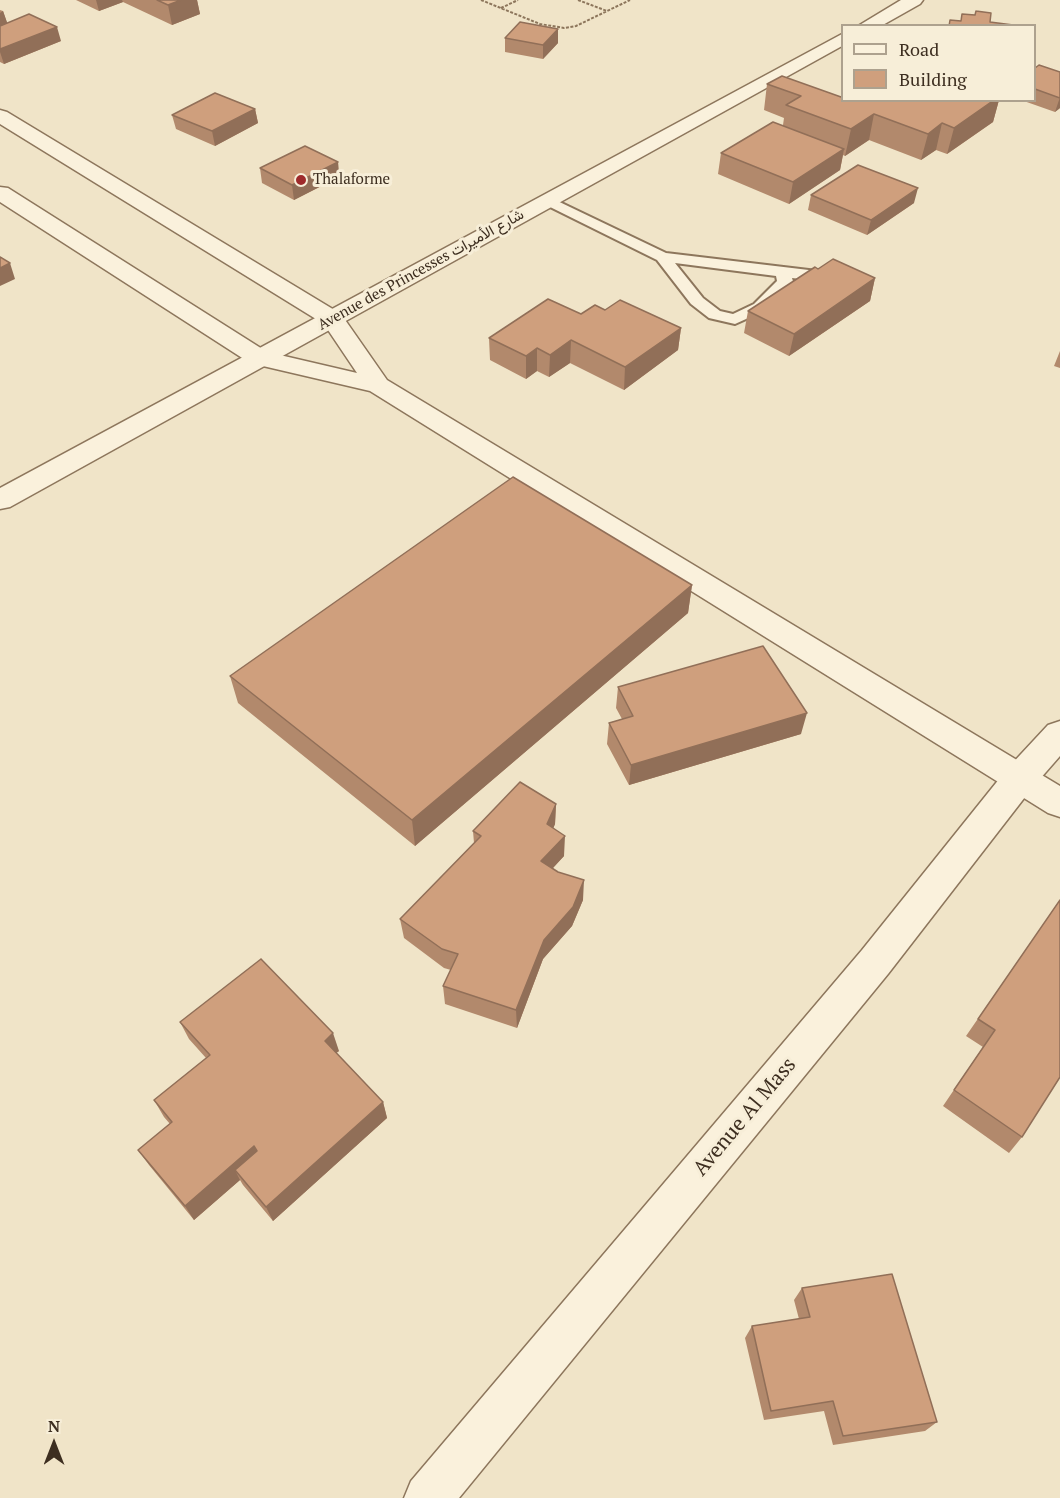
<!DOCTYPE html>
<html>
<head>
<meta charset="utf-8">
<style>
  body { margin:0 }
  #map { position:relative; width:1060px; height:1498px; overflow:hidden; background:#f0e4c8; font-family:"PT Serif",serif }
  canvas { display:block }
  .legend { position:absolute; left:841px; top:24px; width:195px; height:78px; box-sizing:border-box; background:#f7eed8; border:2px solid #ada18e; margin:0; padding:8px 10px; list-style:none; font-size:18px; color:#3d2e20 }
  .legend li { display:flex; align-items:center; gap:12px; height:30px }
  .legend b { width:30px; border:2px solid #ada18e }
  .north { position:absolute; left:24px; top:1414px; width:60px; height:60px; -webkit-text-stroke:4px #f7eed8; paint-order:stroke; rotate:0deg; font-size:16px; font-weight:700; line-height:24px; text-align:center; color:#3d2e20 }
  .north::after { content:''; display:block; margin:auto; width:21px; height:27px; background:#3d2e20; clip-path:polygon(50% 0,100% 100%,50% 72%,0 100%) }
</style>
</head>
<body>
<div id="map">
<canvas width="1060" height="1498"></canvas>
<ul class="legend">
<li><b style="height:8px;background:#faf1dc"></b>Road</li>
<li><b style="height:16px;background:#cf9f7d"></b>Building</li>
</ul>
<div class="north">N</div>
</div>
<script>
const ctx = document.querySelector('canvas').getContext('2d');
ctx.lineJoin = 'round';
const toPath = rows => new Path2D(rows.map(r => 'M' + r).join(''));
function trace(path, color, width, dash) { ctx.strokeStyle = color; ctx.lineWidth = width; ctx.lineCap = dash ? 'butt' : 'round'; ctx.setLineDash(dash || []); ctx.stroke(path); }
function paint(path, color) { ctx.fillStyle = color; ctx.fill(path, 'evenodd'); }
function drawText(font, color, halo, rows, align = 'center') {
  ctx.font = font + ' "PT Serif",Vazirmatn,serif'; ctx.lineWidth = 6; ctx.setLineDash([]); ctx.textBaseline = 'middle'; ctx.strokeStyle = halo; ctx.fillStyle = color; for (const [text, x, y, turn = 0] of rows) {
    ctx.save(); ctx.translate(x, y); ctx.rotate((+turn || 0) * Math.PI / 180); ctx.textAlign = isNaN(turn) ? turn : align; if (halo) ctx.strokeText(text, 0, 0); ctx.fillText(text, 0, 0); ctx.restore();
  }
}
const service = toPath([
  [547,196,666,253,834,273,842,278,834,283,792,278,793,281,785,293,766,310,735,324,709,318,691,304,657,260,542,203,540,200,542,197,547,196],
  [675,263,776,276,777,281,754,304,733,314,720,311,703,298,675,263]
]);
const minor = toPath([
  [901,0,923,0,920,4,881,26,858,26,901,0],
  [842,34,842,46,10,507,0,509,0,488,842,34],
  [1060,721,1060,756,1032,788,888,974,459,1498,404,1498,411,1481,862,950,1008,768,1048,725,1060,721]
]);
const tertiary = toPath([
  [0,110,7,112,341,314,387,380,1060,786,1060,817,1048,813,370,391,250,363,0,202,0,187,8,188,267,352,357,373,324,324,0,124,0,110]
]);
trace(service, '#8d765c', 4);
trace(minor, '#8d765c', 3);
trace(tertiary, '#8d765c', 3);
trace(toPath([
  [481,0,540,24,564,28,576,26,630,0],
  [578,0,607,11],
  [501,8,518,0]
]), '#8d765c', 2, [3, 1.5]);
paint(service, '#faf1dc');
paint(minor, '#faf1dc');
paint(tertiary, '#faf1dc');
paint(toPath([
  [76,0,197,0,200,14,172,25,123,2,99,11],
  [0,10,3,11,7,23,61,41,4,64,0,62],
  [505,38,558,43,543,59,505,52],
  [1035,68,1060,72,1060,108,1055,112,1021,100,1035,100],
  [767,84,841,97,843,100,999,100,993,122,947,154,936,150,921,160,869,140,845,156,843,155,840,170,789,204,718,174,721,153,783,125,784,118,764,110],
  [255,109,258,123,215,146,176,129,172,115],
  [338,162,339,177,294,200,262,183,260,168],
  [811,195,914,203,867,235,808,210],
  [818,269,875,278,870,301,789,356,744,333,748,311],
  [605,310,681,328,678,350,624,390,570,363,549,377,537,371,526,379,490,360,489,338,581,314],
  [1060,351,1060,368,1054,366],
  [692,585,688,613,415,846,238,703,230,676],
  [618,687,801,734,629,785,607,744,609,723,622,719,616,708],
  [556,804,555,824,553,828,564,856,552,869,583,900,572,926,543,959,517,1028,445,1004,443,986,451,970,444,968,404,938,400,919,474,843,473,831],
  [1060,900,1022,1137,1009,1153,943,1106,983,1047,966,1036],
  [180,1022,339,1051,336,1053,383,1102,387,1118,273,1221,243,1185,240,1180,194,1220,149,1165,138,1150,170,1124,164,1117,154,1100,206,1058,189,1039],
  [802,1288,937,1422,925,1431,833,1445,824,1411,764,1420,745,1338,752,1326,799,1319,794,1300]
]), '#b2896c');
paint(toPath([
  [96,0,122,0,123,2,99,11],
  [181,0,197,0,200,14,172,25,168,5],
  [3,11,8,25,0,28,0,13],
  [57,27,61,41,4,64,0,52,0,49],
  [558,29,558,43,543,59,543,45],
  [1060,97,1060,108,1055,112],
  [994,100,999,100,993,122,947,154,954,128],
  [255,109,258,123,215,146,212,131],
  [874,114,869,140,845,156,851,129],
  [942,123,936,150,921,160,928,134],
  [844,149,840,170,789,204,793,182],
  [338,162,339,177,294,200,292,185],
  [918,188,914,203,867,235,871,220],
  [10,263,15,279,0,286,0,268],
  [875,278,870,301,789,356,794,334],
  [681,328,678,350,624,390,625,367],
  [571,340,570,363,549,377,550,355],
  [537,348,537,371,526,379,526,356],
  [692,585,688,613,415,846,412,820],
  [807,713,801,734,629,785,631,765],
  [556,804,555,824,547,844,547,824],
  [565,836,564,856,541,881,541,861],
  [584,880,583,900,572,926,543,959,517,1028,516,1010,544,940],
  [333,1033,339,1051,330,1058,325,1041],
  [383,1102,387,1118,273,1221,266,1207],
  [254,1146,261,1161,235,1170,240,1180,194,1220,185,1206]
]), '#916f58');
const building = toPath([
  [157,0,181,0,168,5,157,0],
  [976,11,991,13,990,22,1021,26,949,26,950,20,961,21,962,14,975,15,976,11],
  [29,14,57,27,0,49,0,26,29,14],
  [520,22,558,29,543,45,505,38,520,22],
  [1039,65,1060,72,1060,98,1035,89,1035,68,1039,65],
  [782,76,841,97,843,96,843,100,994,100,954,128,942,123,928,134,874,114,851,129,786,105,801,96,767,84,782,76],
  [215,93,255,109,212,131,172,115,215,93],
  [773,122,844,149,793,182,721,153,773,122],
  [305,146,338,162,292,185,260,168,305,146],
  [858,165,918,188,871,220,811,195,858,165],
  [0,257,10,263,0,268,0,257],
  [833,259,875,278,794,334,748,311,815,267,818,269,833,259],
  [548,299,581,314,595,305,605,310,620,300,681,328,625,367,571,340,550,355,537,348,526,356,489,338,548,299],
  [513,477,692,585,412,820,230,676,513,477],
  [763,646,807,713,631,765,609,723,633,716,618,687,763,646],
  [520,782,556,804,547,824,565,836,541,861,558,872,584,880,573,907,544,940,516,1010,443,986,458,954,442,949,400,919,481,836,473,831,520,782],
  [1060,900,1060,1077,1022,1137,954,1090,995,1030,978,1019,1060,900],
  [261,959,333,1033,325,1041,383,1102,266,1207,235,1170,257,1151,254,1146,185,1206,138,1150,172,1122,154,1100,210,1055,180,1022,261,959],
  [892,1274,937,1422,843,1436,833,1401,771,1411,752,1326,810,1317,802,1288,892,1274]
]);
paint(building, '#cf9f7d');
trace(building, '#916f58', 1.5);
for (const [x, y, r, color] of [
  [301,180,6,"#9e2a2b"]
]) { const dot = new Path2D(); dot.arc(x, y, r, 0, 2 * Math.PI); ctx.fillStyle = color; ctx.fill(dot); trace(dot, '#f7eed8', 2); }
drawText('15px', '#3d2e20', '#f7eed8', [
  ["Thalaforme",313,180]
], 'left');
drawText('15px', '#3d2e20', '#f7eed8', [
  ["Avenue des Princesses شارع الأميرات",421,270,-29]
]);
drawText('21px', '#3d2e20', '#f7eed8', [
  ["Avenue Al Mass",745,1117,-50]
]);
</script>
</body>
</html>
